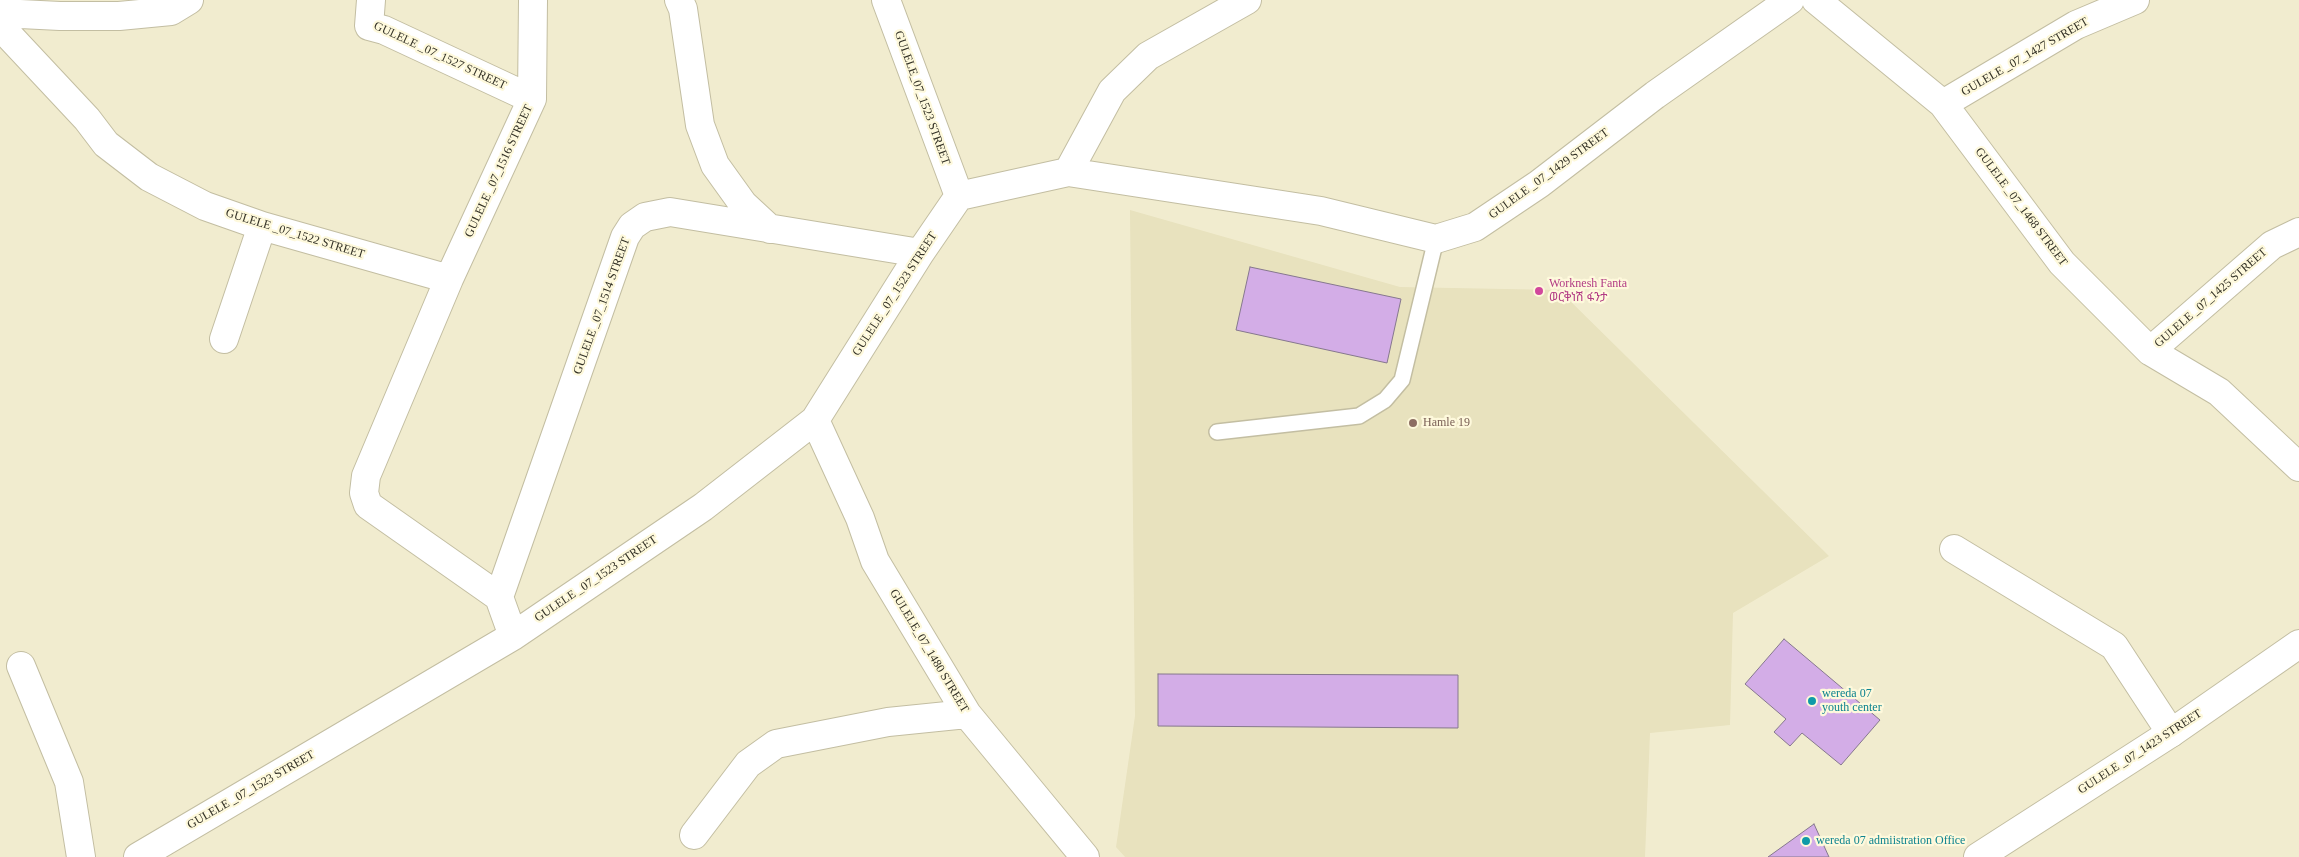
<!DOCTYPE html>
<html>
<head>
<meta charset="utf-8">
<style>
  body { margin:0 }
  canvas { display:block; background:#f1eccf }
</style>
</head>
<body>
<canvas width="2299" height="857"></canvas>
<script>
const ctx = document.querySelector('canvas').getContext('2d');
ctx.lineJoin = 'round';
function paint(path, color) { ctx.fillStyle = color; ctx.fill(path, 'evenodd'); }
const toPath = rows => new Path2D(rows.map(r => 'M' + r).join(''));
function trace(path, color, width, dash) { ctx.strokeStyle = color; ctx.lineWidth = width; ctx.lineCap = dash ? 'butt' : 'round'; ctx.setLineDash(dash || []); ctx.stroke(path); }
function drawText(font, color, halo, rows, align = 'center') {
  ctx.font = font + ' "Times New Roman","Noto Sans Ethiopic",serif'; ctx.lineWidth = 4.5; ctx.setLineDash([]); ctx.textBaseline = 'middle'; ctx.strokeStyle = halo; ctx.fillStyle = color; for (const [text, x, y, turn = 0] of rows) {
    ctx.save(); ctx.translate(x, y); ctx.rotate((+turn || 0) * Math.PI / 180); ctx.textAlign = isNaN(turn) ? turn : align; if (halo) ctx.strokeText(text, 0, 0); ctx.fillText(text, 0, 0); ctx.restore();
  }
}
paint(toPath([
  [1130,210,1400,287,1559,290,1829,556,1733,613,1730,725,1650,733,1645,857,1125,857,1116,847,1135,716]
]), '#e8e2be');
const building = toPath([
  [1250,267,1401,299,1387,363,1236,330,1250,267],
  [1784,639,1880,720,1841,765,1802,733,1790,746,1774,732,1786,719,1745,684,1784,639],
  [1158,674,1458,675,1458,728,1158,726,1158,674],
  [1814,824,1829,857,1768,857,1814,824]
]);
paint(building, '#d3ade7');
trace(building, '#86788e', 1);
const service = toPath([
  [1217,432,1359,416,1385,400,1402,380,1436,239]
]);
const minor = toPath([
  [371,0,369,26,384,30,532,99],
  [679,0,683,9,700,125,715,165,743,204,770,229],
  [886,0,959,196],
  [1816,0,1943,104,2062,263,2150,351,2219,392,2299,467],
  [0,13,60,16,119,16,171,11,189,0],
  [0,26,87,119,106,144,149,177,205,206,262,226,449,279],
  [1943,104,2076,25,2135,0],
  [1068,172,1112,91,1148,56,1247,0],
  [959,196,1068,172,1321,211,1436,239,1475,227,1539,184,1655,95,1790,0],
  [224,339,262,226],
  [2150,351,2272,245,2299,232],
  [815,420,860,518,875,561,967,714,1085,857],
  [1954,549,2114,646,2171,733],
  [499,597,368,505,364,493,366,476,449,279,532,99,533,0],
  [513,636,499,597,625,237,632,226,645,217,670,212,920,253],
  [21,666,69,782,81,857],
  [694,835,748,764,776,744,888,722,967,714],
  [138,857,513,636,703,507,815,420,920,253,959,196]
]);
const secondary = toPath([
  [1978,857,2171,733,2299,644]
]);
trace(service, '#c3bea2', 18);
trace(minor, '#c3bea2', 30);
trace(secondary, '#c3bea2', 30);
trace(service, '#fff', 15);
trace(minor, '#fff', 28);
trace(secondary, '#fff', 28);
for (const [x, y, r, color] of [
  [1539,291,5,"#d1479c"],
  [1413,423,5,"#8d6e63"],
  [1812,701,5,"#0f9aa8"],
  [1806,841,5,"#0f9aa8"]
]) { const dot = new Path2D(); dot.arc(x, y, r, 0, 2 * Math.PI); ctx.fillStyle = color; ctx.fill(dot); trace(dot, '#fef9dc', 2); }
drawText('12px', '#323025', '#fef9dc', [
  ["GULELE _07_1527 STREET",440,56,25],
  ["GULELE _07_1427 STREET",2025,57,-30],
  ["GULELE_07_1523 STREET",922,98,70],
  ["GULELE _07_1516 STREET",499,171,-65],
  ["GULELE _07_1429 STREET",1549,174,-36],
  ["GULELE _07_1468 STREET",2021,207,53],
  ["GULELE _07_1522 STREET",295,234,17],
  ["GULELE _07_1523 STREET",895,294,-57],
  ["GULELE _07_1425 STREET",2211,298,-41],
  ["GULELE _07_1514 STREET",602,306,-70],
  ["GULELE _07_1523 STREET",596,579,-34],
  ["GULELE_07_1480 STREET",929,651,59],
  ["GULELE _07_1423 STREET",2140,752,-33],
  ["GULELE _07_1523 STREET",251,790,-30]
]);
drawText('12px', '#b23c85', '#fef9dc', [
  ["Worknesh Fanta",1549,284],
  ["ወርቅነሽ ፋንታ",1549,298]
], 'left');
drawText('12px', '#785e54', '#fef9dc', [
  ["Hamle 19",1423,423]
], 'left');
drawText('12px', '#0d838f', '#fef9dc', [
  ["wereda 07",1822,694],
  ["youth center",1822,708],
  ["wereda 07 admiistration Office",1816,841]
], 'left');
</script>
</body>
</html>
